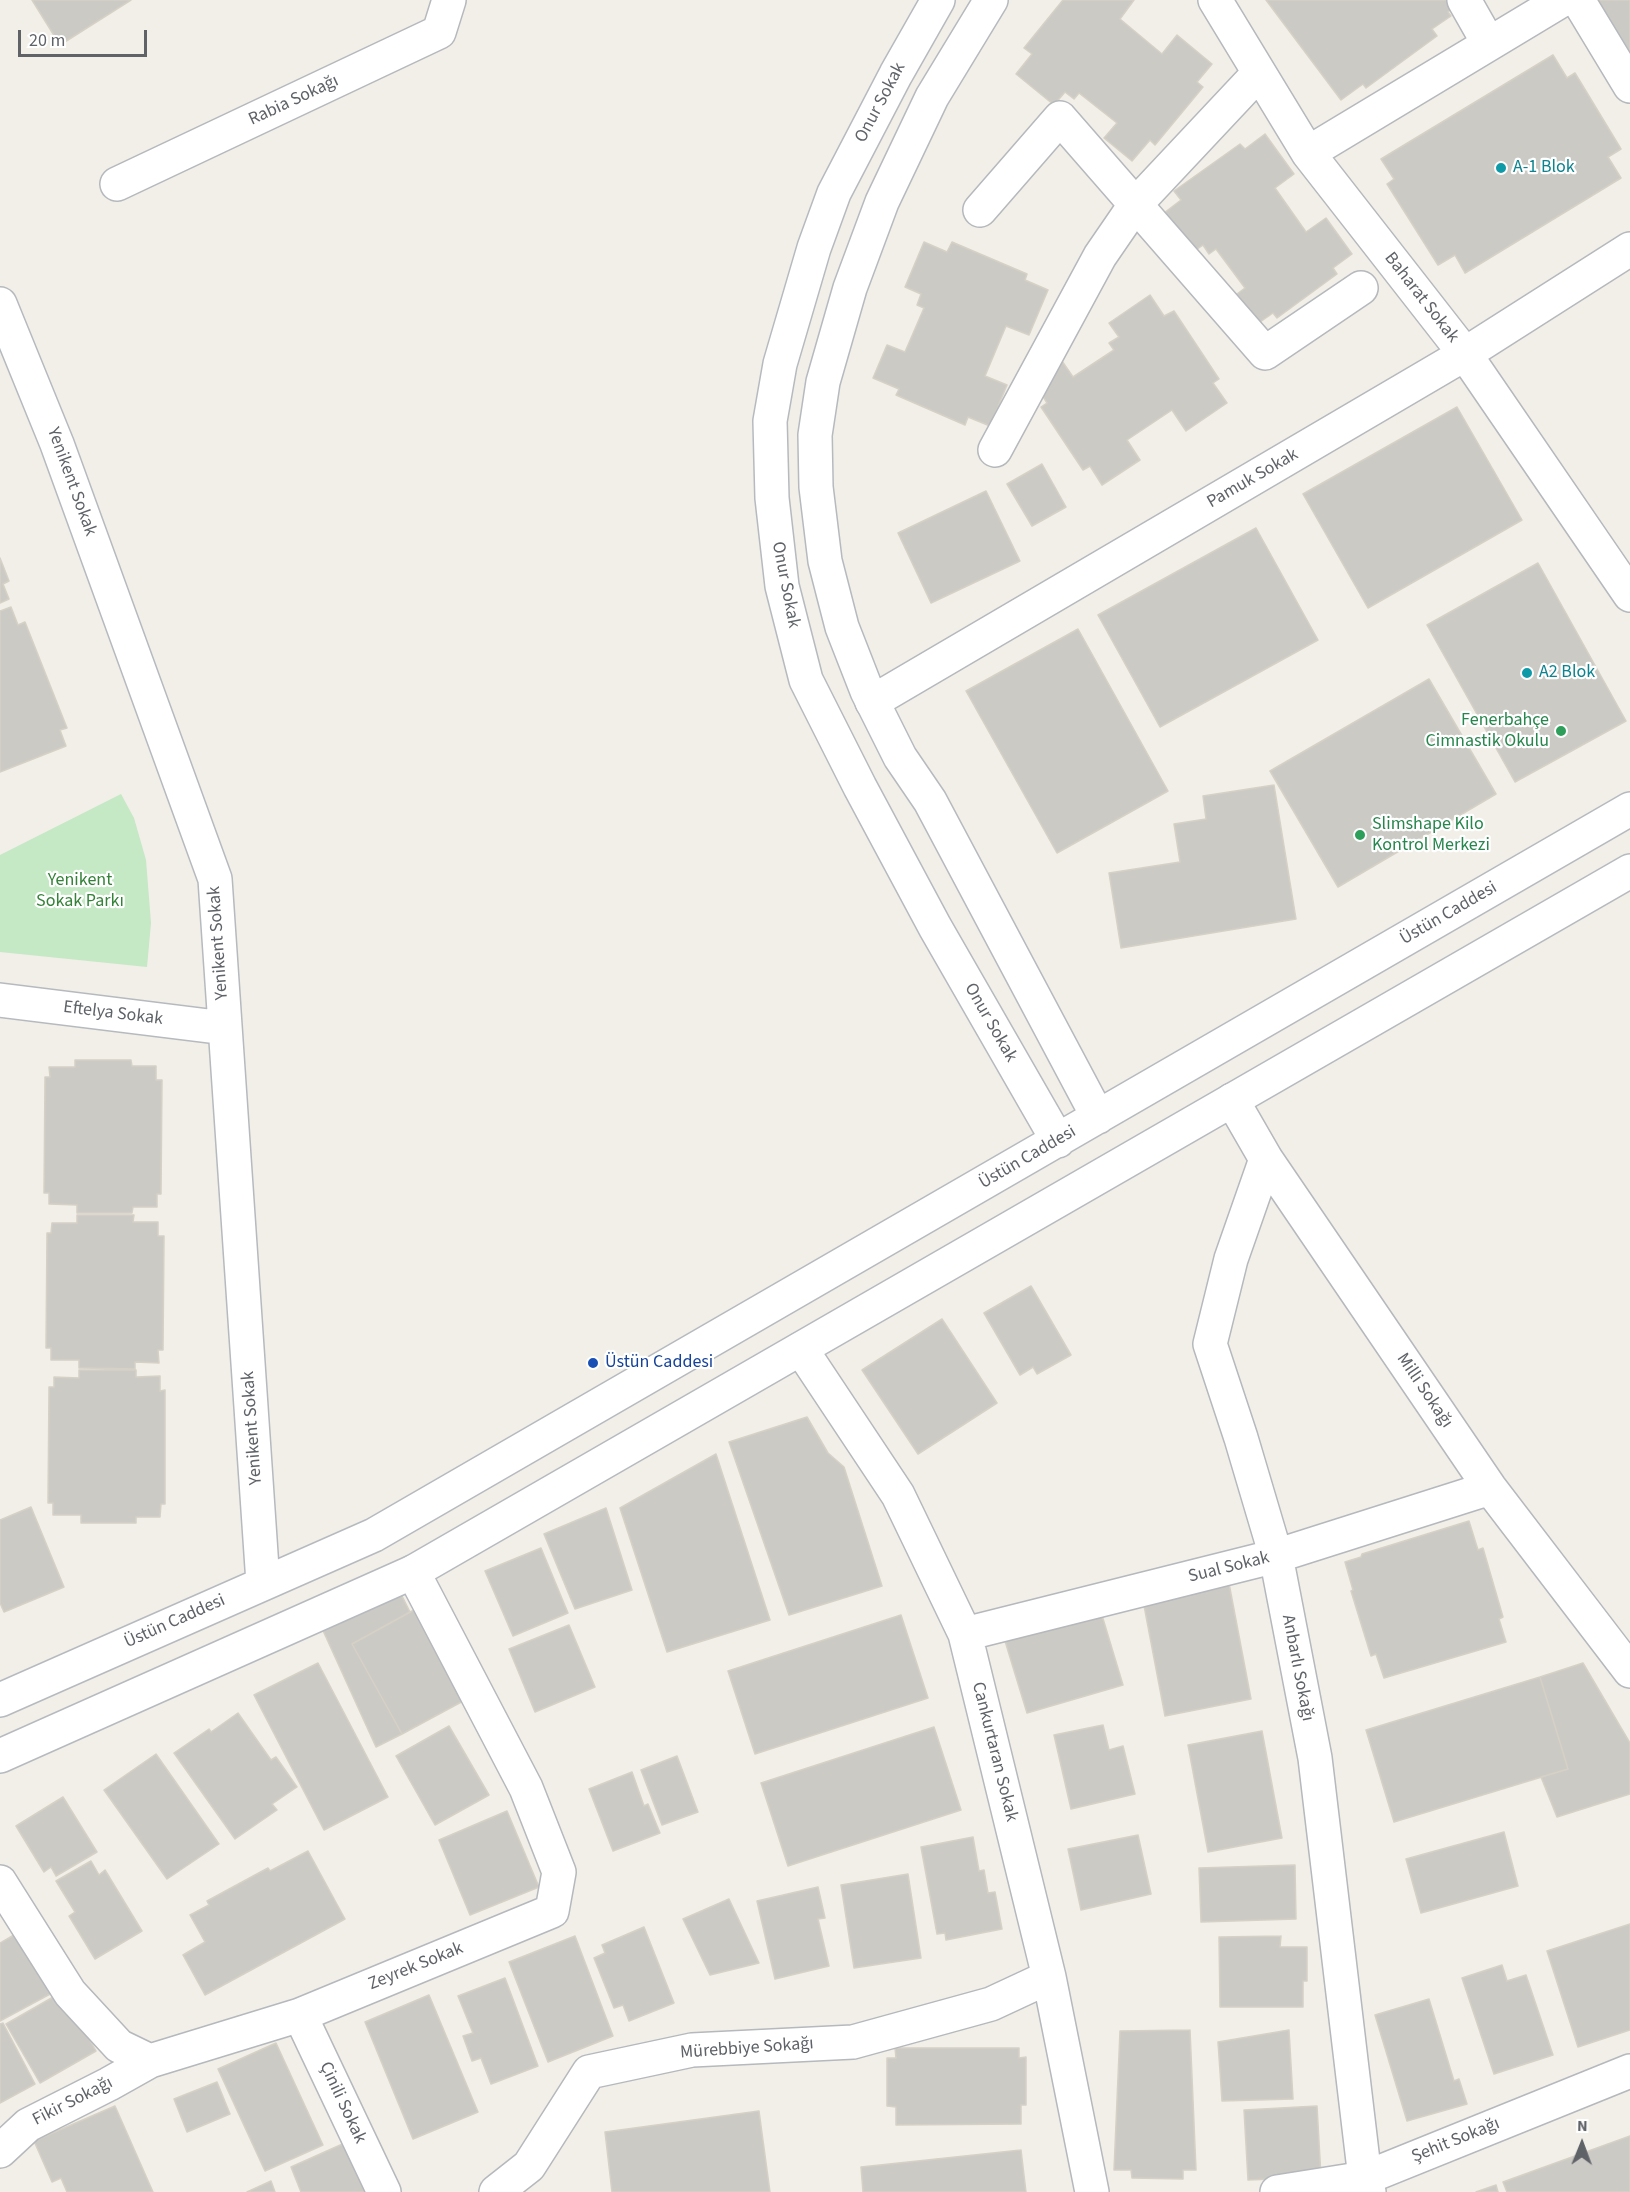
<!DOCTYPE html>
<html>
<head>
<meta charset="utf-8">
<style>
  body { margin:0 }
  #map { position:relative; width:1630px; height:2192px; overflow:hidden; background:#f1efe8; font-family:"Source Sans 3",sans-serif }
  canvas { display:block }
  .north { position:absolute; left:1552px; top:2114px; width:60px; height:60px; -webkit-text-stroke:4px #fff; paint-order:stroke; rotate:1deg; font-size:16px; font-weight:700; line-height:24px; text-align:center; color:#5f6368 }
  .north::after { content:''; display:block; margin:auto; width:21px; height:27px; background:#5f6368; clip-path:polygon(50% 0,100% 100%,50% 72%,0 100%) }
  .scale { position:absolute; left:18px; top:30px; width:129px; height:27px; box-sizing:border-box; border:3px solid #5f6368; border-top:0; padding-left:8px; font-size:18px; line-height:21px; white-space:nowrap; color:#5f6368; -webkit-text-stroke:4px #fff; paint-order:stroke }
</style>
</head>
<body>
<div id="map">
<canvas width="1630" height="2192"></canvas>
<div class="north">N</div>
<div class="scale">20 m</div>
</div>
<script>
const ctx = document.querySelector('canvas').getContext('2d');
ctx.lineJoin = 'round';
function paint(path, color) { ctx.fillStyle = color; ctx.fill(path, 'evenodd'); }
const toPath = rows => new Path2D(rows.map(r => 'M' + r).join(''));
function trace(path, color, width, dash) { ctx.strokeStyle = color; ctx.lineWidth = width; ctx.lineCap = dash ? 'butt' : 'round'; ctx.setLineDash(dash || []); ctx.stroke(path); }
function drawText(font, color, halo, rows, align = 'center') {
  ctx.font = font + ' "Source Sans 3",sans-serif'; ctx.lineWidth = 4.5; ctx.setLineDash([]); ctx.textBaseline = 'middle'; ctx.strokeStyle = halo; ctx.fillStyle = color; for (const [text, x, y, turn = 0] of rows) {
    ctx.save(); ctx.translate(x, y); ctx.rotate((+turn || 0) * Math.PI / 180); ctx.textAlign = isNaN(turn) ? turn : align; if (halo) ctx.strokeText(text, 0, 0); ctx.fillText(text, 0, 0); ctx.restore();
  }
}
paint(toPath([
  [121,794,134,818,146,860,151,923,147,967,0,952,0,855]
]), '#c5e8c5');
const building = toPath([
  [32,0,131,0,60,45,32,0],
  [1063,0,1134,0,1120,19,1162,54,1177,35,1212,64,1197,82,1203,87,1155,145,1150,140,1132,161,1104,138,1117,123,1079,93,1074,99,1065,92,1054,105,1016,74,1032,54,1024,48,1063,0],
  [1266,0,1450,0,1455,6,1448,12,1451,16,1432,29,1437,36,1366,88,1363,84,1341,100,1266,0],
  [1595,0,1630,0,1630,68,1595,0],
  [1553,55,1567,78,1575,73,1621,149,1608,157,1621,178,1465,273,1455,255,1438,265,1387,184,1394,179,1381,159,1553,55],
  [1265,134,1294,174,1275,188,1306,232,1326,218,1352,254,1333,268,1337,274,1277,318,1273,313,1250,329,1229,300,1245,288,1216,249,1209,254,1203,245,1189,255,1160,216,1181,200,1174,191,1240,144,1245,149,1265,134],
  [924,242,947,252,952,242,1027,274,1025,280,1048,290,1029,335,1006,326,985,376,1007,385,990,426,968,417,965,425,896,395,899,389,873,378,887,345,905,352,924,308,917,305,921,294,905,287,924,242],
  [1150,295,1164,316,1174,311,1219,379,1213,383,1227,403,1186,431,1172,410,1127,440,1140,460,1102,485,1090,466,1083,470,1041,407,1047,403,1033,380,1062,361,1073,377,1114,350,1109,343,1119,337,1109,323,1150,295],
  [1457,407,1522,520,1368,608,1303,494,1457,407],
  [1042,464,1066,507,1032,526,1007,484,1042,464],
  [986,491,1020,561,931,603,898,533,986,491],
  [1256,528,1318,640,1160,727,1098,615,1256,528],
  [0,558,9,581,3,584,9,599,0,603,0,558],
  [1538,563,1626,721,1515,782,1427,625,1538,563],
  [11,607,18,625,25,622,67,728,60,730,66,746,0,772,0,611,11,607],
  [1078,629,1168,791,1057,853,966,691,1078,629],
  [1429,679,1496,794,1338,887,1270,771,1429,679],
  [1274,785,1296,919,1121,948,1109,873,1180,862,1174,824,1206,819,1203,796,1274,785],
  [75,1060,131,1060,132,1066,156,1066,156,1080,162,1080,161,1194,157,1194,157,1207,133,1207,132,1213,77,1213,77,1205,49,1204,49,1193,44,1193,45,1077,50,1077,49,1067,75,1067,75,1060],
  [77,1215,134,1215,133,1222,158,1222,158,1236,164,1236,163,1350,158,1350,159,1363,135,1362,135,1369,79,1368,79,1360,51,1360,51,1348,46,1348,47,1233,51,1233,52,1223,77,1223,77,1215],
  [1031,1286,1071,1355,1037,1374,1033,1367,1020,1375,984,1313,1031,1286],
  [942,1319,997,1403,918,1454,862,1370,942,1319],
  [79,1370,136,1370,136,1377,160,1376,160,1391,165,1390,165,1504,161,1504,160,1517,136,1517,136,1523,81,1523,81,1515,53,1515,53,1503,48,1503,49,1387,54,1387,54,1377,79,1378,79,1370],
  [807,1417,828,1453,844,1467,882,1586,789,1615,729,1442,807,1417],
  [716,1454,770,1620,667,1652,620,1508,716,1454],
  [31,1507,64,1587,4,1612,0,1603,0,1520,31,1507],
  [606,1508,632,1590,575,1609,544,1534,606,1508],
  [1469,1521,1478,1550,1483,1548,1503,1617,1499,1619,1506,1642,1384,1678,1376,1654,1371,1656,1351,1591,1353,1590,1345,1562,1361,1557,1362,1554,1469,1521],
  [541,1548,568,1613,513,1636,485,1571,541,1548],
  [1228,1578,1251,1699,1165,1716,1142,1595,1228,1578],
  [396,1584,410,1612,352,1644,402,1734,376,1747,320,1624,396,1584],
  [414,1610,465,1700,402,1734,352,1644,414,1610],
  [1101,1612,1123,1685,1027,1713,1005,1641,1101,1612],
  [901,1615,928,1698,755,1754,728,1671,901,1615],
  [569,1625,595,1687,535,1712,509,1649,569,1625],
  [318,1663,388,1797,324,1830,254,1695,318,1663],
  [1583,1663,1630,1743,1630,1794,1557,1817,1541,1777,1568,1769,1540,1677,1583,1663],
  [1540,1677,1568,1769,1394,1822,1366,1730,1540,1677],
  [238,1713,271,1760,276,1757,297,1787,272,1804,277,1810,235,1839,174,1753,209,1729,211,1732,238,1713],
  [1103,1725,1109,1750,1123,1746,1135,1794,1071,1809,1054,1735,1103,1725],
  [449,1726,489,1795,435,1825,396,1756,449,1726],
  [934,1727,961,1810,788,1866,761,1783,934,1727],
  [1262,1731,1282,1838,1208,1852,1188,1745,1262,1731],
  [156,1754,219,1844,167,1879,104,1790,156,1754],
  [677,1756,698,1812,662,1825,641,1770,677,1756],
  [632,1772,644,1806,648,1804,660,1833,613,1851,589,1789,632,1772],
  [63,1797,97,1852,56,1876,51,1867,44,1872,16,1826,63,1797],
  [507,1811,539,1887,470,1915,439,1840,507,1811],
  [1504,1832,1518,1886,1421,1913,1406,1859,1504,1832],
  [1138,1835,1151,1894,1081,1910,1068,1849,1138,1835],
  [973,1837,979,1871,984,1870,988,1893,995,1892,1002,1929,946,1940,945,1933,937,1934,921,1847,973,1837],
  [308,1851,345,1919,205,1995,183,1955,205,1942,190,1915,209,1905,207,1901,268,1868,270,1871,308,1851],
  [91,1861,99,1875,105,1870,142,1931,95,1959,69,1916,75,1912,56,1881,91,1861],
  [1295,1865,1296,1919,1201,1922,1199,1868,1295,1865],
  [908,1874,921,1958,854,1968,841,1885,908,1874],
  [818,1887,825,1918,818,1919,829,1966,775,1979,757,1901,818,1887],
  [729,1899,759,1963,710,1975,683,1919,729,1899],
  [1630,1924,1630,2030,1578,2047,1547,1951,1630,1924],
  [644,1927,674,2003,629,2021,623,2005,614,2008,594,1958,605,1953,602,1945,644,1927],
  [19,1932,52,1993,0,2021,0,1943,19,1932],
  [575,1936,613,2036,548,2062,509,1962,575,1936],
  [1281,1936,1280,1947,1307,1947,1307,1981,1303,1981,1303,2007,1220,2007,1219,1937,1281,1936],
  [1502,1965,1507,1981,1526,1975,1553,2055,1494,2074,1462,1978,1502,1965],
  [505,1978,538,2066,491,2084,481,2058,472,2061,463,2036,473,2033,458,1996,505,1978],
  [62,1992,96,2051,40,2083,6,2024,62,1992],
  [429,1995,478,2112,413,2139,365,2022,429,1995],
  [1429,1999,1454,2081,1459,2079,1467,2104,1407,2121,1375,2015,1429,1999],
  [3,2023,35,2084,0,2103,0,2024,3,2023],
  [1190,2030,1196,2170,1183,2170,1183,2179,1132,2178,1131,2170,1114,2170,1120,2031,1190,2030],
  [1289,2030,1293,2099,1222,2101,1218,2042,1289,2030],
  [276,2043,323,2145,265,2171,218,2069,276,2043],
  [895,2048,1019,2048,1019,2058,1026,2057,1026,2105,1021,2105,1021,2124,896,2125,896,2107,887,2106,887,2058,896,2058,895,2048],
  [217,2082,230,2114,187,2132,174,2099,217,2082],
  [115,2106,153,2192,67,2192,61,2178,52,2182,34,2141,115,2106],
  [1317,2106,1321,2177,1248,2180,1244,2110,1317,2106],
  [759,2111,770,2192,612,2192,605,2132,759,2111],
  [1630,2136,1630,2192,1507,2192,1503,2182,1630,2136],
  [347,2142,369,2192,301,2192,291,2167,347,2142],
  [1021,2150,1026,2192,863,2192,861,2167,1021,2150],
  [271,2181,275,2192,247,2192,271,2181],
  [1496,2185,1498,2192,1476,2192,1496,2185]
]);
paint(building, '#cccac5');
trace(building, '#d6d1c6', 1.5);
const street = toPath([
  [1215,0,1308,153,1465,354,1630,595],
  [1464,0,1489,44],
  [1578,0,1630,86],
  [1308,153,1562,0],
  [117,184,439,32,449,0],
  [980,210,1060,118,1265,353,1361,288],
  [995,450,1100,256,1135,205,1258,74],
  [872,702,1465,354,1630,249],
  [1232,1100,1266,1159,1490,1488,1630,1671],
  [1266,1159,1231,1259,1210,1344,1241,1438,1276,1556,1315,1758,1365,2178,1369,2192],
  [801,1349,898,1495,965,1634,1049,1977,1092,2192],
  [965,1634,1276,1556,1490,1488],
  [0,1882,70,1993,119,2046,150,2061,300,2015,552,1911,559,1872,526,1788,413,1572],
  [300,2015,384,2192],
  [0,2151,28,2125,109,2084,150,2061],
  [496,2192,529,2166,589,2072,692,2050,853,2042,991,2004,1049,1977],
  [1277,2192,1365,2178,1630,2071]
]);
const secondary = toPath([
  [938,0,896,74,834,193,814,248,780,364,770,421,772,498,782,586,806,680,860,787,935,927,1058,1141],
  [991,0,932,97,882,202,850,288,823,382,815,435,816,487,825,561,842,627,867,691,900,757,930,801,1098,1117],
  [0,304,57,444,215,879,263,1583],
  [0,1000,225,1028],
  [0,1700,374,1535,1630,809],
  [0,1756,413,1572,1630,871]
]);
trace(street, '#b5b8bc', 36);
trace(secondary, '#b6babf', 36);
trace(street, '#fff', 33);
trace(secondary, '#fff', 33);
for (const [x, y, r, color] of [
  [1501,168,6,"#0f9aa8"],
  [1527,673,6,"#0f9aa8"],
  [1561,731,6,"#2e9e5b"],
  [1360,835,6,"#2e9e5b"],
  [593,1363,6,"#1a4fb4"]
]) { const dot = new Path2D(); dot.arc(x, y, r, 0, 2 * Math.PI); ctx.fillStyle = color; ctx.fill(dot); trace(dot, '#fff', 2); }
drawText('18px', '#5f6368', '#fff', [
  ["Rabia Sokağı",294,101,-25],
  ["Onur Sokak",881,103,-62],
  ["Baharat Sokak",1421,298,52],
  ["Pamuk Sokak",1253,479,-30],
  ["Yenikent Sokak",71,482,70],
  ["Onur Sokak",785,585,79],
  ["Üstün Caddesi",1449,914,-30],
  ["Yenikent Sokak",219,943,-94],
  ["Eftelya Sokak",113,1014,7],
  ["Onur Sokak",990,1023,60],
  ["Üstün Caddesi",1028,1158,-30],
  ["Milli Sokağı",1424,1391,56],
  ["Yenikent Sokak",253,1428,-94],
  ["Sual Sokak",1229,1568,-14],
  ["Üstün Caddesi",175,1622,-24],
  ["Anbarlı Sokağı",1297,1668,79],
  ["Cankurtaran Sokak",994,1752,76],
  ["Zeyrek Sokak",416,1967,-22],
  ["Mürebbiye Sokağı",747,2049,-4],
  ["Fikir Sokağı",73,2102,-27],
  ["Çinili Sokak",342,2103,65],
  ["Şehit Sokağı",1456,2141,-22]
]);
drawText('18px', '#0d838f', '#fff', [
  ["A-1 Blok",1513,168],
  ["A2 Blok",1539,673]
], 'left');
drawText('18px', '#27864d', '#fff', [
  ["Fenerbahçe",1549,721],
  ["Cimnastik Okulu",1549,742],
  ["Slimshape Kilo",1372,825,"left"],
  ["Kontrol Merkezi",1372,846,"left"]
], 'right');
drawText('18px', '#348238', '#fff', [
  ["Yenikent",80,881],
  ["Sokak Parkı",80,902]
]);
drawText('18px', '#164399', '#fff', [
  ["Üstün Caddesi",605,1363]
], 'left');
</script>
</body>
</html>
